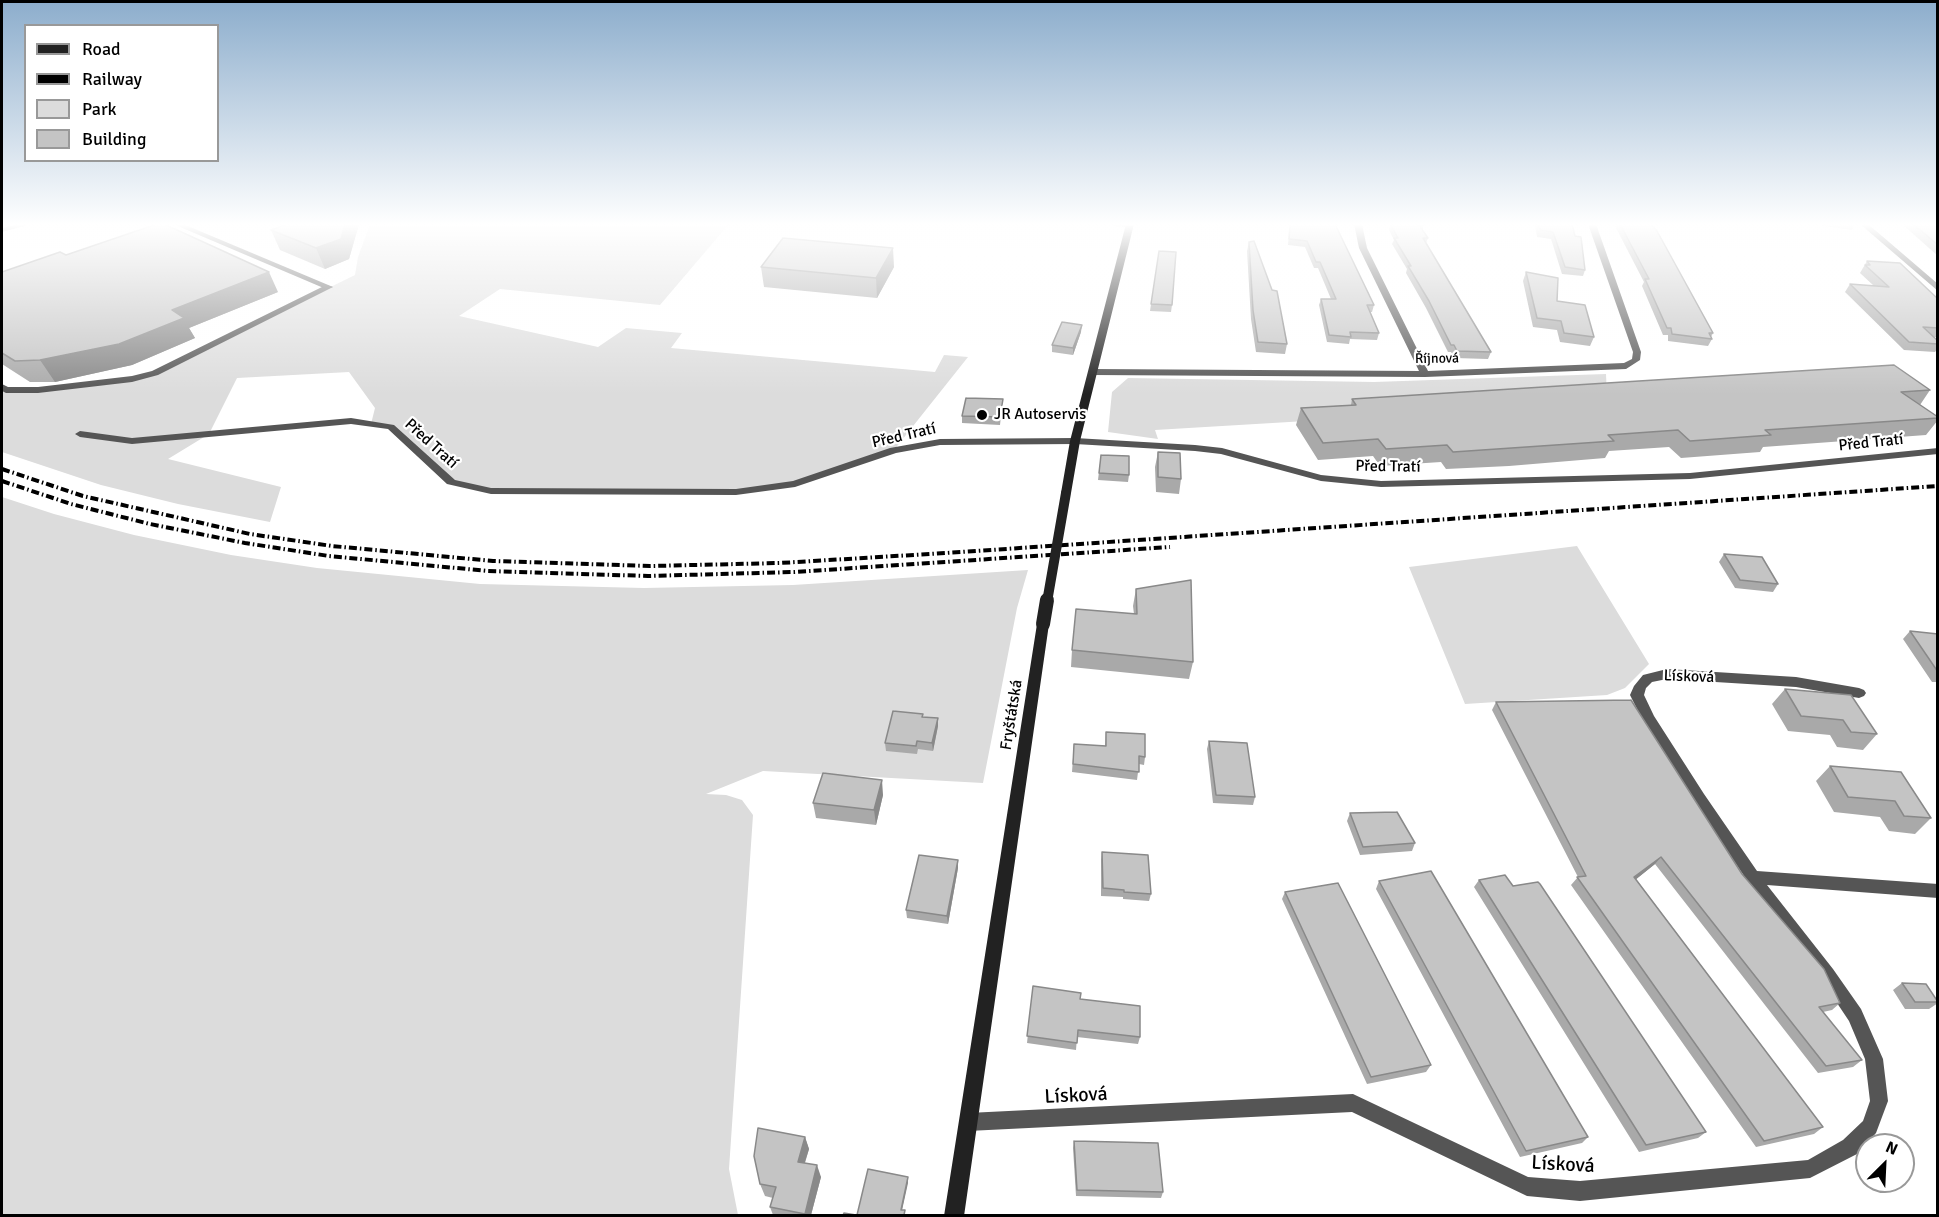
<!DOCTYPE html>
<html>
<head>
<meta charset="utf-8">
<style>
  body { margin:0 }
  #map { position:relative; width:1939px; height:1217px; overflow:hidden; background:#fff; font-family:Signika,sans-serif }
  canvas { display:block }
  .frame { position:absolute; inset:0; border:3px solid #000; pointer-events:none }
  .legend { position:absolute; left:24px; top:24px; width:195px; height:138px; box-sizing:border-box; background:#fff; border:2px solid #999; margin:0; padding:8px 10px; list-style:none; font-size:18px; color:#000 }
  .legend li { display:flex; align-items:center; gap:12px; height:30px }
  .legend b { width:30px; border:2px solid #999 }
  .north { position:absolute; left:1855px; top:1133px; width:60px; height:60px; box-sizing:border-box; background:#fff; border:2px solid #999; border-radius:50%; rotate:24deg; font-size:16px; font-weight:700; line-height:24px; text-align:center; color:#000 }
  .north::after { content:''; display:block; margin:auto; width:21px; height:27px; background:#000; clip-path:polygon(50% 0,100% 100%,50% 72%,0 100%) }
</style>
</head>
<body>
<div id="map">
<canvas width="1939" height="1217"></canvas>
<div class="frame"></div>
<ul class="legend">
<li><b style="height:8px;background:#222"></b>Road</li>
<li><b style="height:8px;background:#000"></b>Railway</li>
<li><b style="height:16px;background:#dcdcdc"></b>Park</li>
<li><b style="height:16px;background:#c4c4c4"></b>Building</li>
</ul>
<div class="north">N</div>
</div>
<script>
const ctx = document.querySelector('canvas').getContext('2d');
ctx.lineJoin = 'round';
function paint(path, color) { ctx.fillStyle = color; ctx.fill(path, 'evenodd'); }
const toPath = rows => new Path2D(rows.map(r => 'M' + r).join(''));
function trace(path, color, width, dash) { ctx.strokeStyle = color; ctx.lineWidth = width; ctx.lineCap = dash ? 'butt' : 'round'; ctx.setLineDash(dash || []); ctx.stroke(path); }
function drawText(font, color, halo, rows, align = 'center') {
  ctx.font = font + ' Signika,sans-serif'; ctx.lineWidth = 4.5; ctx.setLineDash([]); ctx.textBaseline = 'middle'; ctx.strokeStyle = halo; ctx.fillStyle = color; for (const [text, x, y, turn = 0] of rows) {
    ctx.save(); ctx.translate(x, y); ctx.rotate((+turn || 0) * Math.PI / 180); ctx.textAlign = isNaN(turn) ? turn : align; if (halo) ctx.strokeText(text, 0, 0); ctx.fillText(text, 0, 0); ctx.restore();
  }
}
paint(toPath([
  [370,224,729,224,660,305,500,289,459,316,598,347,626,328,682,333,671,348,935,372,944,355,968,357,894,450,795,484,736,492,491,491,451,482,391,427,371,424,375,408,349,372,237,378,209,434,168,459,281,487,270,522,178,504,101,485,2,452,2,392,30,393,132,379,155,373,355,275,358,257],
  [1606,374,1607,397,1341,416,1306,421,1155,430,1158,439,1108,432,1112,392,1128,378,1374,382],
  [2,497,54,514,134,535,231,555,317,568,480,584,644,588,793,585,1028,570,1017,608,983,783,763,771,706,794,726,795,742,800,753,815,729,1169,738,1215,2,1215],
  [1577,546,1649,664,1625,688,1607,695,1465,704,1409,567]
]), '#dcdcdc');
paint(toPath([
  [19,224,32,224,2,232,2,228,19,224],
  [326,285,333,287,158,375,132,382,38,393,6,393,2,391,2,384,8,387,38,387,132,376,152,371,326,285]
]), '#555');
paint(toPath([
  [173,224,183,224,333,287,326,289,173,224],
  [1110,224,1133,224,1134,225,1130,227,1114,226,1110,224],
  [1354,224,1362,224,1367,248,1428,371,1624,363,1632,359,1633,352,1588,224,1596,224,1641,352,1640,360,1626,369,1425,377,1093,375,1088,372,1093,369,1419,371,1359,248,1354,224],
  [1860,224,1868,224,1938,284,1938,291,1860,224],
  [351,418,394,425,455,480,491,488,736,489,793,481,890,448,940,439,1075,438,1195,445,1222,448,1321,475,1381,481,1690,473,1938,448,1938,454,1690,479,1381,487,1321,481,1221,454,1195,451,1075,444,940,445,896,453,795,487,736,495,491,494,447,484,388,429,351,424,132,444,80,437,75,434,80,431,132,438,351,418],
  [1667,669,1796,677,1859,688,1864,690,1866,693,1864,696,1859,698,1796,687,1667,679,1652,682,1646,688,1644,695,1654,716,1704,794,1757,871,1938,884,1938,898,1767,885,1833,969,1861,1009,1883,1059,1888,1101,1876,1133,1857,1154,1810,1178,1580,1201,1527,1196,1352,1112,968,1131,962,1128,959,1122,962,1116,968,1113,1353,1094,1528,1177,1580,1181,1808,1160,1843,1140,1863,1121,1870,1101,1865,1059,1849,1021,1821,979,1761,901,1694,802,1642,719,1630,695,1634,686,1643,675,1667,669]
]), '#555');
paint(toPath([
  [1126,224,1134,224,1080,441,1071,493,1066,496,1061,493,1070,441,1126,224],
  [1043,620,1049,624,964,1216,944,1216,1037,624,1043,620]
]), '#222');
trace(toPath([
  [2,469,83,496,250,534,332,546,493,561,650,566,780,563,946,553,1938,486],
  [2,481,71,504,150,524,245,543,329,556,488,571,648,576,794,572,1170,547]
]), '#000', 4, [8, 3, 1.5, 3]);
trace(toPath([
  [1047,602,1066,493]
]), '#222', 10);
trace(toPath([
  [1043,624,1047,600]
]), '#222', 14);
paint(toPath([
  [281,224,359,224,349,259,325,269,280,250,271,230,284,225],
  [1290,224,1335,224,1374,305,1372,312,1370,312,1379,333,1377,340,1350,339,1349,344,1327,342,1319,305,1321,299,1331,299,1318,268,1314,268,1305,247,1288,245],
  [1390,224,1424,225,1422,230,1428,238,1426,243,1491,352,1488,359,1455,358,1451,352,1448,352,1426,308,1406,273,1407,269,1392,244,1394,240,1389,230],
  [1535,224,1572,224,1585,270,1583,276,1562,274,1551,239,1537,237],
  [1614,224,1651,224,1713,333,1711,337,1712,339,1708,346,1668,341,1668,335,1663,335,1642,286,1644,282],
  [1811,224,1855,224,1852,230],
  [1902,224,1938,224,1938,256],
  [1249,242,1272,290,1287,344,1285,354,1256,352,1251,319,1247,251],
  [1159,251,1172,305,1171,312,1150,311],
  [66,255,278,292,189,328,195,338,132,365,55,382,30,382,2,364,2,272],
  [1867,261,1938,299,1938,337,1934,337,1938,341,1938,348,1935,352,1904,350,1845,292,1850,284,1874,286,1860,273],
  [761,267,894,267,877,298,764,287],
  [1526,272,1594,337,1590,346,1560,342,1557,330,1533,327,1523,281],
  [1081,332,1073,355,1052,352,1052,345],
  [1930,390,1920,405,1938,417,1938,420,1926,435,1763,447,1760,452,1681,458,1669,447,1609,451,1605,458,1509,466,1446,469,1441,462,1380,466,1373,456,1318,460,1296,425,1301,408,1351,405,1352,399],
  [1002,406,1000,425,962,423,962,416],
  [1158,452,1181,479,1179,494,1156,492,1155,467],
  [1101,455,1129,475,1128,482,1098,480],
  [1724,554,1778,584,1773,592,1735,588,1719,562],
  [1136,589,1193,662,1189,679,1071,667,1072,650,1134,614,1133,606],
  [1910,631,1938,634,1938,682,1932,682,1903,639],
  [1785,689,1877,734,1863,750,1837,747,1830,735,1788,731,1772,704],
  [1496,702,1742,874,1840,1003,1832,1010,1823,1012,1862,1060,1853,1067,1818,1073,1655,864,1636,879,1823,1127,1814,1134,1756,1147,1571,885,1578,877,1492,710],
  [923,714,923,717,938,718,938,726,933,751,918,749,917,754,886,751,885,743],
  [1106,732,1145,757,1144,765,1139,764,1137,780,1072,772,1074,744,1105,746],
  [1209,741,1255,797,1253,805,1213,803,1207,749],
  [1830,766,1931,818,1915,834,1889,831,1880,817,1834,812,1816,781],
  [883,795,876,825,816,818,813,803],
  [1350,813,1415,843,1412,851,1360,855,1347,821],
  [1102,852,1151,894,1149,901,1123,899,1123,897,1101,896,1101,860],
  [958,860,958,868,948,924,907,918,906,910],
  [1479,880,1513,886,1706,1132,1698,1138,1639,1152,1474,887],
  [1379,881,1588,1137,1582,1143,1520,1157,1376,889],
  [1285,892,1431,1065,1426,1072,1367,1084,1282,899],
  [1902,983,1938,1001,1938,1003,1929,1009,1905,1009,1893,990],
  [1033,986,1080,999,1140,1037,1138,1044,1077,1037,1076,1050,1027,1043],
  [805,1137,809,1149,805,1163,821,1177,811,1215,773,1215,770,1207,773,1198,765,1196,760,1184],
  [1074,1141,1163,1192,1161,1198,1076,1196,1073,1148]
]), '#a9a9a9');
paint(toPath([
  [345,224,359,224,349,259,325,269,316,248],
  [893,248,894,267,877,298,876,278],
  [269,272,278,292,189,328,195,338,132,365,55,382,40,360],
  [1082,325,1081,332,1073,355,1073,348],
  [938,718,938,726,933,751,932,743],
  [882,780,883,795,876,825,874,810],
  [1661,857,1655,864,1629,885,1634,877],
  [958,860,958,868,948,924,947,916],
  [805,1137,809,1149,801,1174,798,1162],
  [817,1165,821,1177,811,1215,805,1215,805,1214],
  [908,1177,908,1183,901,1215,901,1210]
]), '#898989');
const building = toPath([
  [157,224,164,224,269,272,172,310,184,318,119,344,40,360,15,361,2,353,2,272,60,252,66,255,157,224],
  [287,224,345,224,341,239,316,248,271,230,287,224],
  [1290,224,1335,224,1374,305,1367,305,1379,333,1350,332,1351,337,1329,335,1321,299,1336,299,1320,262,1316,262,1307,241,1289,239,1290,224],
  [1390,224,1423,224,1424,225,1419,225,1428,238,1423,238,1491,352,1457,351,1454,345,1451,345,1429,301,1408,266,1411,266,1394,238,1398,238,1390,224],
  [1539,224,1572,224,1575,236,1581,237,1585,270,1565,267,1553,232,1540,230,1539,224],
  [1620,224,1651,224,1657,231,1713,333,1709,333,1712,339,1672,334,1671,328,1667,328,1645,279,1649,279,1620,224],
  [1913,224,1938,224,1938,245,1913,224],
  [783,238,893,248,876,278,761,267,783,238],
  [1254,241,1272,290,1277,291,1287,344,1258,342,1253,310,1249,242,1254,241],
  [1159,251,1176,252,1172,305,1151,304,1159,251],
  [1867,261,1900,263,1938,299,1938,328,1923,327,1938,341,1938,344,1909,342,1850,284,1889,287,1865,265,1870,265,1867,261],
  [1526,272,1558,278,1557,301,1585,305,1594,337,1564,333,1561,321,1537,318,1526,272],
  [1062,322,1082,325,1073,348,1052,345,1062,322],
  [1894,365,1930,390,1901,392,1938,417,1938,418,1765,430,1771,435,1690,441,1678,430,1608,435,1614,441,1453,452,1447,445,1386,449,1378,439,1323,443,1301,408,1356,405,1352,399,1894,365],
  [966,398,1003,399,1000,417,962,416,966,398],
  [1158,452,1180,453,1181,479,1158,477,1158,452],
  [1101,455,1129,456,1129,475,1099,473,1101,455],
  [1724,554,1762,557,1778,584,1740,580,1724,554],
  [1191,580,1193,662,1072,650,1076,609,1137,614,1136,589,1191,580],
  [1910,631,1938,634,1938,672,1910,631],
  [1785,689,1851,695,1877,734,1851,732,1843,720,1801,716,1785,689],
  [1631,700,1742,874,1824,969,1840,1003,1819,1007,1862,1060,1826,1066,1661,857,1634,877,1823,1127,1764,1141,1577,877,1586,876,1496,702,1631,700],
  [893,711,923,714,922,717,938,718,932,743,917,741,916,746,885,743,893,711],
  [1106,732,1145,734,1145,757,1139,756,1139,772,1073,764,1074,744,1106,746,1106,732],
  [1209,741,1247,743,1255,797,1216,795,1209,741],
  [1830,766,1901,772,1931,818,1904,816,1895,801,1848,797,1830,766],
  [823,773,882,780,874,810,813,803,823,773],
  [1397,812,1415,843,1363,847,1350,813,1397,812],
  [1102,852,1148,855,1151,894,1124,892,1124,890,1103,888,1102,852],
  [919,855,958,860,947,916,906,910,919,855],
  [1431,871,1588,1137,1526,1151,1379,881,1431,871],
  [1505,875,1513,886,1538,882,1540,884,1706,1132,1646,1145,1479,880,1505,875],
  [1338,883,1431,1065,1371,1077,1285,892,1338,883],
  [1902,983,1926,984,1938,1002,1915,1002,1902,983],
  [1033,986,1081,993,1080,999,1140,1006,1140,1037,1078,1030,1077,1043,1027,1036,1033,986],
  [758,1128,805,1137,798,1162,817,1165,805,1214,770,1207,776,1187,760,1184,754,1156,758,1128],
  [1074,1141,1158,1143,1163,1192,1077,1190,1074,1141],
  [868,1169,908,1177,901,1210,905,1210,904,1215,857,1215,868,1169],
  [844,1213,856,1215,843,1215,844,1213]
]);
paint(building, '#c4c4c4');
trace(building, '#898989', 1.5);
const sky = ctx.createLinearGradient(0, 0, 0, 394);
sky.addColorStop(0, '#8cadcc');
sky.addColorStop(0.57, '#fff');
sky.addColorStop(1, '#ffffff00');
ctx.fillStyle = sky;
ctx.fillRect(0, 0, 1939, 394);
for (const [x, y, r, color] of [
  [982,415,6,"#000"]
]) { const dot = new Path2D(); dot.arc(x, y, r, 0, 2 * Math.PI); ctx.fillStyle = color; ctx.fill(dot); trace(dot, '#fff', 2); }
drawText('14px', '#000', '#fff', [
  ["Říjnová",1437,359,-1]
]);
drawText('16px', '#000', '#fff', [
  ["JR Autoservis",994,415]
], 'left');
drawText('16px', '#000', '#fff', [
  ["Před Tratí",904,436,-13],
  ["Před Tratí",1871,443,-6],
  ["Před Tratí",431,444,42],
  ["Před Tratí",1388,467,1],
  ["Lísková",1689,677,2],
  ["Fryštátská",1012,715,-81]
]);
drawText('20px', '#000', '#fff', [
  ["Lísková",1076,1096,-3],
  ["Lísková",1563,1165,3]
]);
</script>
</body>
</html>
